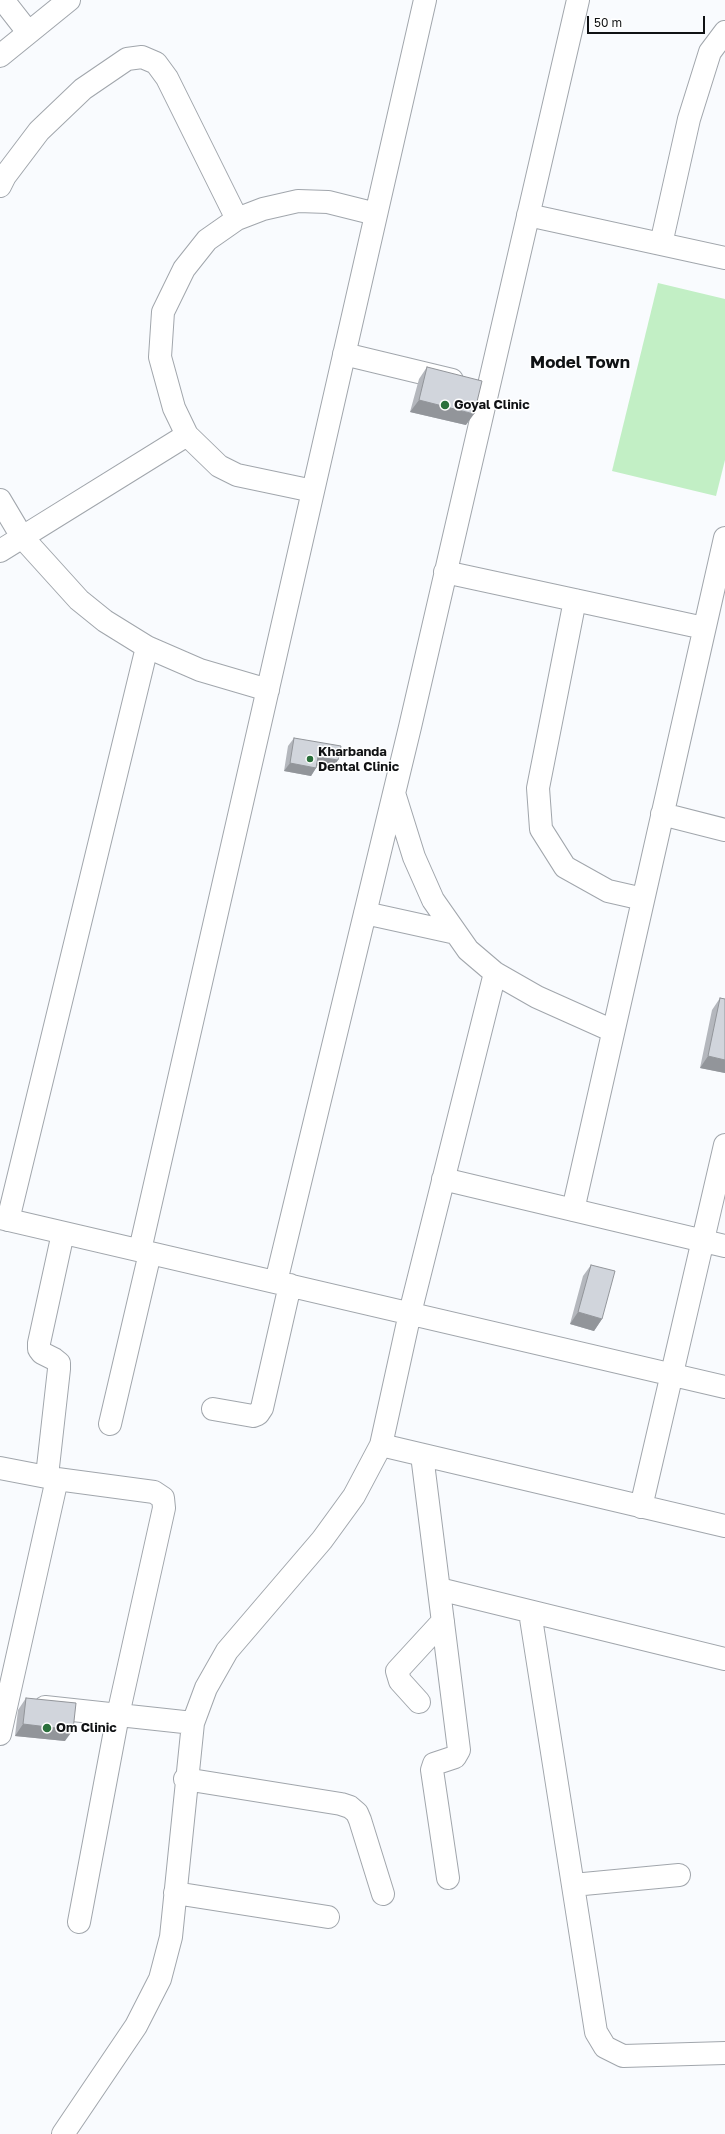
<!DOCTYPE html>
<html>
<head>
<meta charset="utf-8">
<style>
  body { margin:0 }
  #map { position:relative; width:725px; height:2134px; overflow:hidden; background:#f9fbfe; font-family:"Golos Text",sans-serif }
  canvas { display:block }
  .scale { position:absolute; left:587px; top:16px; width:118px; height:18px; box-sizing:border-box; border:2px solid #101214; border-top:0; padding-left:5px; font-size:12px; line-height:14px; white-space:nowrap; color:#101214; -webkit-text-stroke:3px #fff; paint-order:stroke }
</style>
</head>
<body>
<div id="map">
<canvas width="725" height="2134"></canvas>
<div class="scale">50 m</div>
</div>
<script>
const ctx = document.querySelector('canvas').getContext('2d');
ctx.lineJoin = 'round';
function paint(path, color) { ctx.fillStyle = color; ctx.fill(path, 'evenodd'); }
const toPath = rows => new Path2D(rows.map(r => 'M' + r).join(''));
function trace(path, color, width, dash) { ctx.strokeStyle = color; ctx.lineWidth = width; ctx.lineCap = dash ? 'butt' : 'round'; ctx.setLineDash(dash || []); ctx.stroke(path); }
function drawText(font, color, halo, rows, align = 'center') {
  ctx.font = font + ' "Golos Text",sans-serif'; ctx.lineWidth = 3; ctx.setLineDash([]); ctx.textBaseline = 'middle'; ctx.strokeStyle = halo; ctx.fillStyle = color; for (const [text, x, y, turn = 0] of rows) {
    ctx.save(); ctx.translate(x, y); ctx.rotate((+turn || 0) * Math.PI / 180); ctx.textAlign = isNaN(turn) ? turn : align; if (halo) ctx.strokeText(text, 0, 0); ctx.fillText(text, 0, 0); ctx.restore();
  }
}
paint(toPath([
  [658,283,725,299,725,460,716,496,612,471]
]), '#c2efc5');
const minor = toPath([
  [3,0,28,32],
  [0,56,69,0],
  [0,186,5,176,39,131,83,89,127,59,142,57,156,63,167,78,237,219],
  [528,215,725,258],
  [661,244,689,119,710,52,725,32],
  [344,354,452,380],
  [313,491,237,475,219,466,187,435,174,408,160,357,163,312,184,269,207,240,237,219,263,209,298,201,328,202,376,214],
  [0,500,22,537,79,600,105,621,147,647,200,670,268,690],
  [0,551,187,435],
  [445,572,704,628],
  [575,600,538,788,541,829,565,867,608,891,643,899],
  [394,793,414,857,433,900,468,950,495,973,537,997,613,1031],
  [662,814,725,830],
  [365,913,456,933],
  [443,1179,725,1246],
  [573,1210,725,538],
  [0,1218,725,1387],
  [8,1220,147,647],
  [140,1250,425,0],
  [276,1282,410,727,578,0],
  [213,1409,253,1416,258,1414,262,1408,290,1285],
  [110,1424,150,1253],
  [381,1445,725,1526],
  [422,1455,459,1750,455,1757,434,1764,432,1770,448,1878],
  [0,1468,57,1479,154,1492,163,1498,164,1508,118,1715,79,1922],
  [47,1476,59,1369,59,1363,54,1359,42,1353,39,1349,39,1343,63,1233],
  [641,1507,725,1145],
  [439,1589,725,1659],
  [530,1612,596,2032,605,2047,623,2056,725,2053],
  [419,1702,400,1681,397,1671,443,1621],
  [45,1707,193,1723],
  [0,1734,57,1479],
  [185,1779,341,1804,350,1807,357,1813,360,1820,383,1894],
  [573,1885,679,1875],
  [175,1893,328,1917],
  [63,2134,136,2026,160,1979,171,1937,193,1723,206,1688,227,1651,322,1540,354,1496,381,1445,410,1313,495,973]
]);
trace(minor, '#a1a6ac', 24);
trace(minor, '#fff', 22);
paint(toPath([
  [427,367,466,425,410,412,419,379],
  [294,738,333,768,317,765,316,768,311,776,284,771,288,746],
  [720,998,725,999,725,1073,700,1068,712,1010],
  [591,1265,602,1319,594,1331,570,1324,583,1276],
  [26,1698,65,1741,15,1736,18,1710]
]), '#b4b7bd');
paint(toPath([
  [419,400,474,414,466,425,410,412],
  [318,757,338,760,333,768,313,765],
  [290,763,316,768,311,776,284,771],
  [708,1056,725,1060,725,1073,700,1068],
  [578,1312,602,1319,594,1331,570,1324],
  [23,1724,73,1730,65,1741,15,1736]
]), '#92959a');
const building = toPath([
  [427,367,482,381,474,414,419,400,427,367],
  [294,738,341,746,338,760,318,757,316,768,290,763,294,738],
  [720,998,725,999,725,1060,708,1056,720,998],
  [591,1265,615,1271,602,1319,578,1312,591,1265],
  [26,1698,76,1703,73,1730,23,1724,26,1698]
]);
paint(building, '#d1d5dc');
trace(building, '#92959a', 1);
for (const [x, y, r, color] of [
  [445,405,5,"#2b703c"],
  [310,759,4,"#2b703c"],
  [47,1728,5,"#2b703c"]
]) { const dot = new Path2D(); dot.arc(x, y, r, 0, 2 * Math.PI); ctx.fillStyle = color; ctx.fill(dot); trace(dot, '#fff', 1.5); }
drawText('bold 13px', '#101214', '#fff', [
  ["Goyal Clinic",454,405],
  ["Kharbanda",318,752],
  ["Dental Clinic",318,767],
  ["Om Clinic",56,1728]
], 'left');
drawText('bold 17px', '#101214', '#fff', [
  ["Model Town",580,363]
]);
</script>
</body>
</html>
